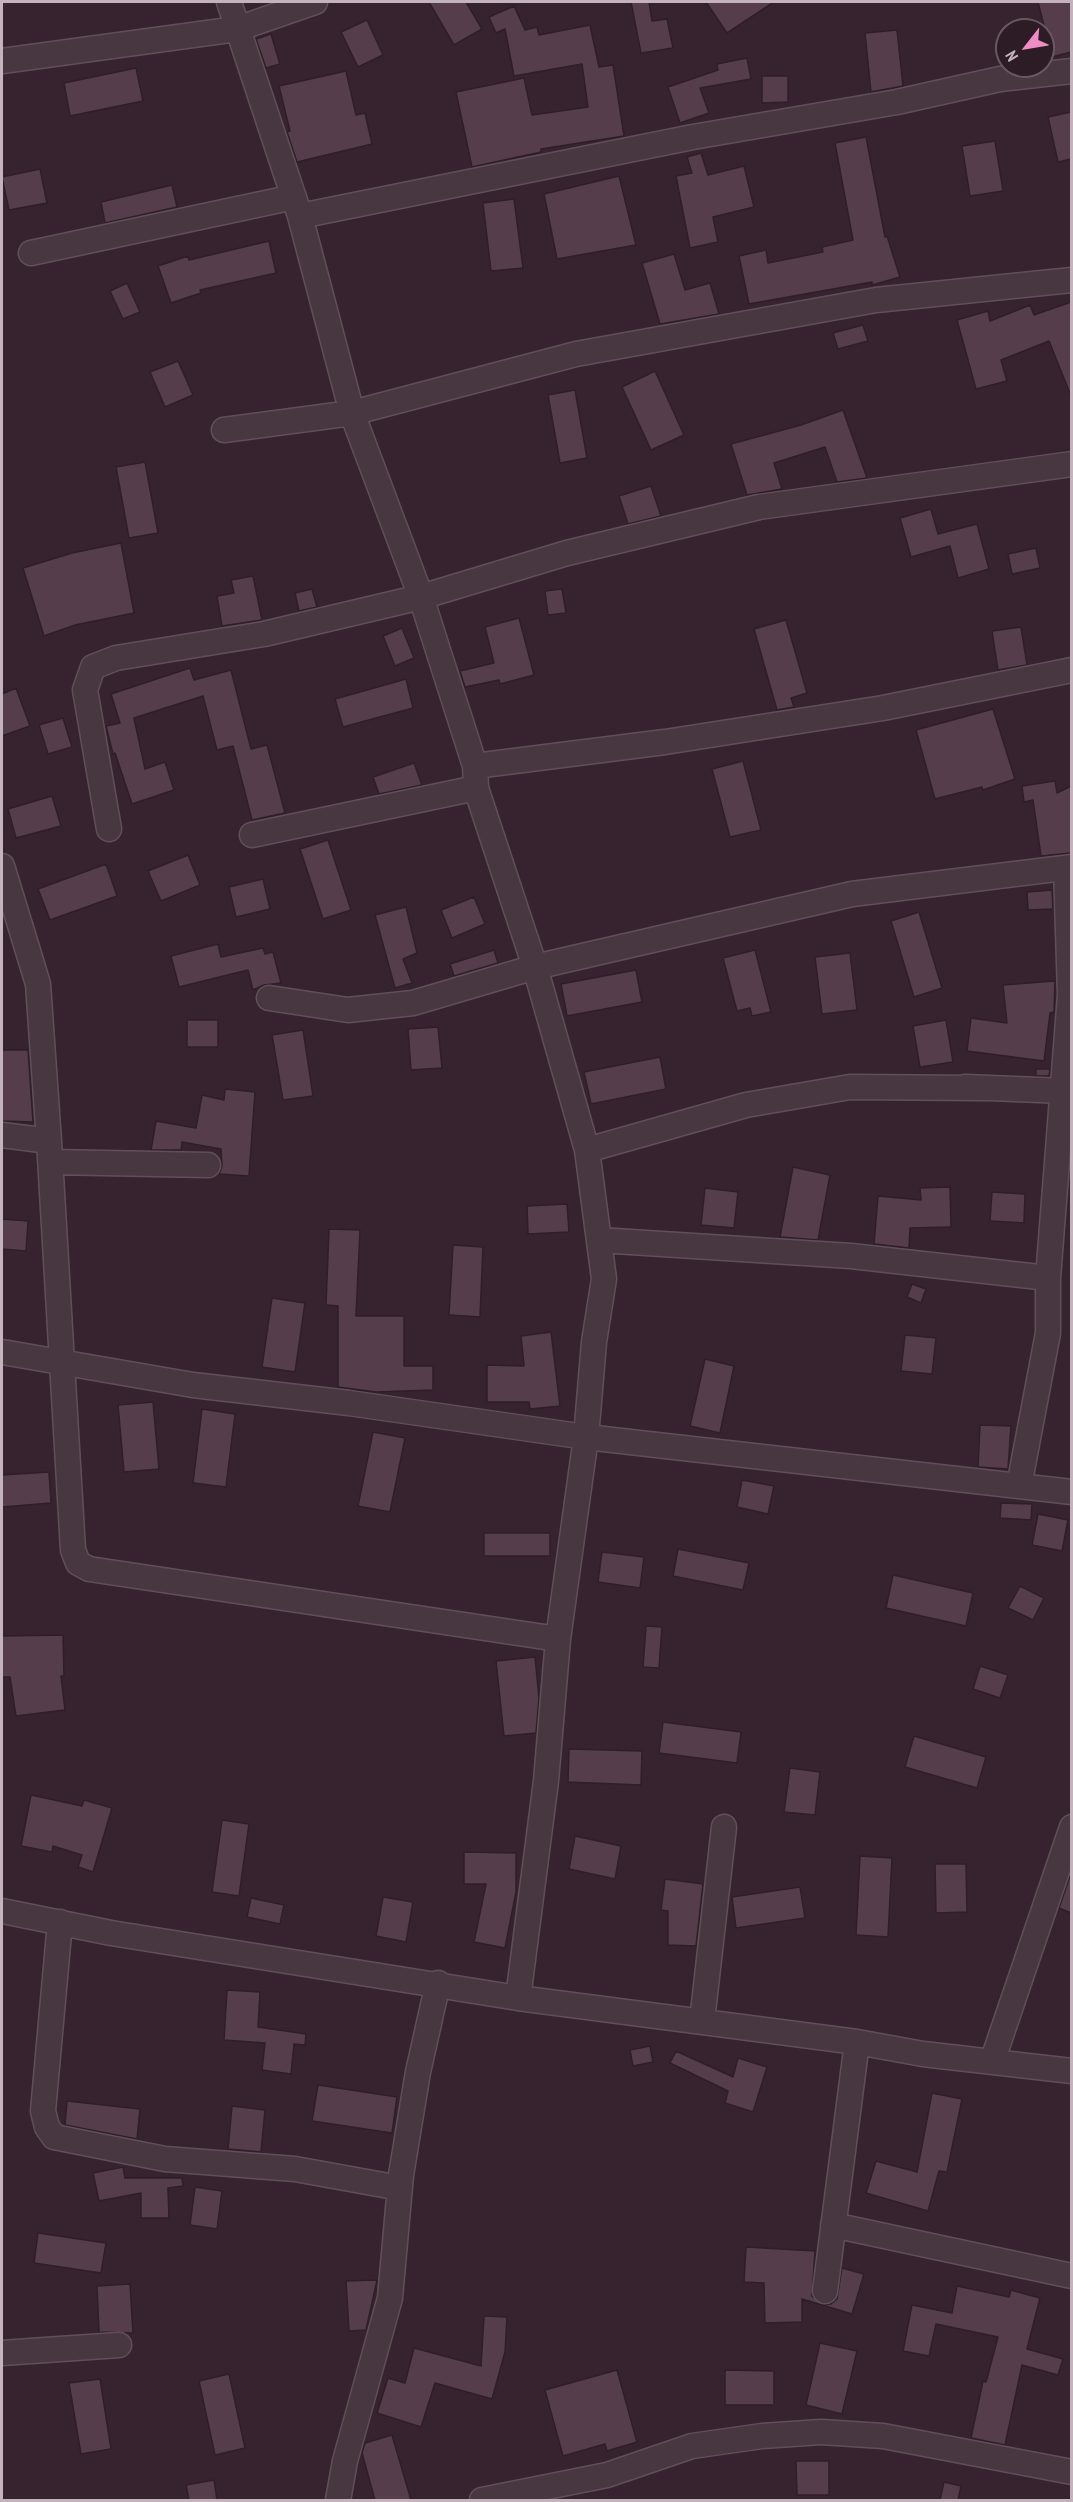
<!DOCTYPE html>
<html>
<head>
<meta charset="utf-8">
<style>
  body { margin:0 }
  #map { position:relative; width:1073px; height:2502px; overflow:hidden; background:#372330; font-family:"PT Sans Narrow",sans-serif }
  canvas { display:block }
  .frame { position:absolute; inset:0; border:3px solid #c4b2bc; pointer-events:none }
  .north { position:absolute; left:995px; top:18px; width:60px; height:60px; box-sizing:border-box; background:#2d1c26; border:2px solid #695862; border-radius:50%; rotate:239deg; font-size:16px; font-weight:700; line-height:24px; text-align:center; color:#c4b2bc }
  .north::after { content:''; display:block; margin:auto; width:21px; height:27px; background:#ee8dc5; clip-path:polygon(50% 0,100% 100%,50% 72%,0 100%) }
</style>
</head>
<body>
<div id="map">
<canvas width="1073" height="2502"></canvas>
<div class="frame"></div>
<div class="north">N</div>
</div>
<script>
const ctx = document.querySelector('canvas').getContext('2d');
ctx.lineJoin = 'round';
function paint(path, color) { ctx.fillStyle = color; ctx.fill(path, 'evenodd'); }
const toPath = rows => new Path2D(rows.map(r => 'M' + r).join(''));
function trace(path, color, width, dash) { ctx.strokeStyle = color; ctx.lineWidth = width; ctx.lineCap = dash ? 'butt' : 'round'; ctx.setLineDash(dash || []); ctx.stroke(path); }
const building = toPath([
  [429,2,466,2,482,29,454,45,429,2],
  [631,2,649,2,652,21,667,19,673,48,641,53,631,2],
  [706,2,774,2,727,33,706,2],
  [1038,2,1071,2,1071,52,1052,57,1038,2],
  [514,6,525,30,537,27,539,35,590,25,599,67,613,65,624,136,541,149,541,152,472,167,456,92,524,78,532,115,588,107,582,64,514,76,505,29,496,33,489,17,514,6],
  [367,20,383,55,358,67,341,32,367,20],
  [897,30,903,86,871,92,865,33,897,30],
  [271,34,280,64,266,68,256,39,271,34],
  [747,58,751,79,700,88,709,113,680,123,668,87,718,70,717,64,747,58],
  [136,68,143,101,70,116,64,83,136,68],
  [346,71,356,115,365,113,372,144,297,162,287,132,290,131,279,86,346,71],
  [762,76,788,76,788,102,762,103,762,76],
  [1071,112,1071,159,1058,162,1048,117,1071,112],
  [866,137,885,237,887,236,900,277,872,285,872,282,749,304,739,256,766,250,768,263,823,252,822,247,853,240,835,143,866,137],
  [995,141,1003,191,970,196,962,146,995,141],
  [701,153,708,175,744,166,754,207,713,217,718,242,690,248,676,176,692,173,687,157,701,153],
  [40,169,47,203,9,210,2,177,40,169],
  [619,176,636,245,557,259,544,194,619,176],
  [172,185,177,207,105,223,101,202,172,185],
  [514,199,523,268,491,271,483,203,514,199],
  [269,241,276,273,200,290,201,293,171,303,158,266,188,256,189,260,269,241],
  [674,254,685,290,710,283,719,314,660,324,642,263,674,254],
  [127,283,140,312,123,319,110,291,127,283],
  [1071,302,1071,396,1049,341,1001,360,1007,381,976,389,957,320,988,311,990,321,1030,305,1034,315,1071,302],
  [863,325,868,341,838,349,833,333,863,325],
  [178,361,193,395,165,407,150,372,178,361],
  [655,371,684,435,651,450,622,387,655,371],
  [575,390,587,458,560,463,548,395,575,390],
  [843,410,867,478,837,482,825,447,774,463,782,489,747,495,731,444,801,425,843,410],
  [145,462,158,533,129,538,116,467,145,462],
  [651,486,661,516,628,524,619,496,651,486],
  [931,509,938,534,977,524,989,569,958,578,950,546,911,557,900,518,931,509],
  [121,543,134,613,75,625,44,636,23,568,72,553,121,543],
  [1036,548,1040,568,1012,574,1008,554,1036,548],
  [253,576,262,620,222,626,217,596,234,593,231,580,253,576],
  [312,589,317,607,299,611,295,593,312,589],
  [562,589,566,613,548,615,545,591,562,589],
  [519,618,534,675,500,684,499,680,465,687,460,671,494,663,485,627,519,618],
  [786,620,807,693,791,698,794,707,777,710,754,629,786,620],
  [1021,627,1027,665,998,670,992,631,1021,627],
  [402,628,414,658,395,666,383,636,402,628],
  [190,668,194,680,231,670,251,749,267,745,285,813,252,820,233,746,217,750,203,696,134,718,145,769,165,762,174,790,132,804,115,753,113,754,106,726,120,723,111,694,190,668],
  [406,679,413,708,343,727,335,699,406,679],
  [16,688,30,726,2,736,2,694,16,688],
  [993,709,1015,779,983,790,982,787,935,799,916,730,993,709],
  [63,718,72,747,48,754,39,725,63,718],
  [743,761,761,830,730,837,712,769,743,761],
  [414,763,422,785,379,794,373,777,414,763],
  [1055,781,1057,793,1071,786,1071,853,1041,856,1033,800,1024,802,1022,786,1055,781],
  [52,796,61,826,16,838,8,809,52,796],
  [328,840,351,910,323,919,300,849,328,840],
  [188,855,200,885,161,901,148,871,188,855],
  [106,864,117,896,50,920,38,889,106,864],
  [263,879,270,909,236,917,229,887,263,879],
  [1052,890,1053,909,1028,910,1027,892,1052,890],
  [474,897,485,924,452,938,441,910,474,897],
  [406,907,417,953,403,959,412,983,395,988,375,915,406,907],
  [919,912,942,988,914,997,891,921,919,912],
  [218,944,221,957,263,948,265,954,273,952,281,983,264,985,253,990,248,970,179,987,171,956,218,944],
  [494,950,498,963,454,976,450,964,494,950],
  [755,950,771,1012,752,1016,750,1008,737,1011,723,958,755,950],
  [850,953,857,1010,822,1014,815,957,850,953],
  [636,970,642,1002,567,1016,561,984,636,970],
  [1055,981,1054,1012,1050,1013,1044,1061,967,1051,971,1018,1007,1023,1003,985,1055,981],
  [187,1020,218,1020,218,1047,187,1047,187,1020],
  [946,1020,953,1062,920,1067,913,1026,946,1020],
  [438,1027,442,1068,411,1070,408,1029,438,1027],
  [303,1030,313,1096,283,1100,272,1035,303,1030],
  [2,1050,28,1050,33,1122,2,1121,2,1050],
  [660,1057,666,1089,591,1104,584,1072,660,1057],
  [1036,1069,1050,1069,1049,1076,1036,1076,1036,1069],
  [225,1089,255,1092,249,1176,219,1174,222,1166,221,1149,182,1142,181,1150,151,1150,156,1121,196,1128,202,1095,224,1100,225,1089],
  [793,1167,830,1175,818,1240,780,1237,793,1167],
  [950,1187,951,1227,910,1228,909,1248,874,1244,878,1196,921,1200,920,1188,950,1187],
  [705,1188,738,1192,734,1228,701,1225,705,1188],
  [992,1192,1025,1194,1024,1223,990,1221,992,1192],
  [567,1204,569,1232,528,1234,527,1206,567,1204],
  [2,1219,28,1221,26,1251,2,1249,2,1219],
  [329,1229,360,1230,356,1316,404,1316,404,1366,433,1366,433,1390,376,1392,338,1387,338,1306,326,1305,329,1229],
  [453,1245,483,1247,480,1317,449,1315,453,1245],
  [912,1284,926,1289,921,1303,907,1297,912,1284],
  [272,1298,305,1303,295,1372,262,1367,272,1298],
  [551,1332,560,1406,530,1409,529,1402,487,1402,487,1365,524,1366,521,1336,551,1332],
  [905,1335,936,1338,932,1374,901,1371,905,1335],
  [705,1359,734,1366,720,1433,690,1426,705,1359],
  [153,1402,159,1469,124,1472,118,1405,153,1402],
  [202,1409,235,1414,226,1487,193,1483,202,1409],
  [980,1425,1011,1426,1008,1469,978,1467,980,1425],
  [373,1432,405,1438,390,1512,358,1506,373,1432],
  [49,1472,51,1503,2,1507,2,1475,49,1472],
  [742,1480,774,1486,768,1514,737,1507,742,1480],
  [1001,1503,1032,1504,1031,1520,1000,1518,1001,1503],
  [1038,1514,1068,1520,1062,1551,1032,1545,1038,1514],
  [484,1533,550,1533,550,1556,484,1556,484,1533],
  [678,1549,749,1563,743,1590,673,1576,678,1549],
  [602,1552,644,1557,640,1588,598,1582,602,1552],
  [893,1575,973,1593,966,1626,886,1608,893,1575],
  [1020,1586,1044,1598,1033,1620,1008,1608,1020,1586],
  [646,1626,662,1627,659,1668,643,1667,646,1626],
  [63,1635,64,1676,61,1676,65,1710,16,1716,10,1677,2,1677,2,1636,63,1635],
  [535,1657,539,1698,536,1733,504,1736,496,1661,535,1657],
  [980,1666,1008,1675,1000,1698,973,1689,980,1666],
  [663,1722,741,1732,737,1763,659,1753,663,1722],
  [914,1736,986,1757,977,1788,905,1767,914,1736],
  [569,1749,642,1751,641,1785,568,1782,569,1749],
  [790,1768,820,1772,815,1815,784,1812,790,1768],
  [31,1795,82,1806,84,1800,112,1808,93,1872,78,1867,82,1855,53,1846,52,1852,21,1846,31,1795],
  [222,1820,249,1824,239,1896,212,1892,222,1820],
  [575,1836,621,1846,615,1879,569,1869,575,1836],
  [464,1852,516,1853,516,1892,505,1948,474,1942,486,1884,464,1884,464,1852],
  [860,1856,892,1858,888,1937,856,1935,860,1856],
  [935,1864,966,1864,967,1912,936,1913,935,1864],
  [1071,1873,1071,1913,1059,1908,1071,1873],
  [665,1879,703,1884,696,1946,668,1945,668,1911,661,1910,665,1879],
  [800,1887,805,1918,736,1928,732,1897,800,1887],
  [383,1897,413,1902,406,1942,376,1936,383,1897],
  [251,1898,284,1905,280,1924,247,1917,251,1898],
  [227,1990,260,1992,258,2027,306,2034,305,2045,294,2044,291,2074,262,2070,265,2043,224,2040,227,1990],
  [650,2046,653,2062,633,2066,630,2050,650,2046],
  [676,2051,733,2077,738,2058,767,2067,753,2112,725,2103,728,2091,670,2063,676,2051],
  [318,2085,397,2097,392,2133,312,2121,318,2085],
  [932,2093,962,2099,947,2172,939,2171,928,2211,866,2193,876,2161,917,2172,932,2093],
  [67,2101,140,2109,137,2139,65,2125,67,2101],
  [232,2106,265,2110,261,2152,228,2149,232,2106],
  [123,2167,125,2178,182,2178,183,2186,168,2188,169,2218,141,2218,141,2193,99,2201,93,2173,123,2167],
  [195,2187,222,2191,217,2229,190,2225,195,2187],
  [38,2233,106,2243,101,2273,34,2263,38,2233],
  [746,2247,815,2251,812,2296,823,2305,831,2304,837,2299,842,2268,864,2274,852,2314,802,2299,802,2322,765,2323,764,2283,744,2282,746,2247],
  [377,2280,366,2330,349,2331,346,2281,377,2280],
  [130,2284,133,2333,99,2332,97,2286,130,2284],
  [957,2286,1009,2297,1011,2290,1040,2298,1027,2349,1063,2359,1058,2375,1022,2365,1005,2445,971,2438,983,2381,986,2382,998,2337,936,2324,929,2356,903,2351,912,2305,952,2313,957,2286],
  [484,2316,507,2317,505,2352,492,2399,435,2383,421,2427,377,2413,388,2378,405,2383,414,2348,481,2366,484,2316],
  [820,2343,857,2351,842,2414,806,2405,820,2343],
  [617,2370,637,2442,607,2451,605,2444,563,2456,545,2390,617,2370],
  [725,2370,774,2371,774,2405,725,2405,725,2370],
  [229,2374,245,2448,215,2455,199,2381,229,2374],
  [100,2379,111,2449,81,2454,69,2383,100,2379],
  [392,2435,411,2500,375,2500,362,2453,365,2443,392,2435],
  [796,2461,829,2461,829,2495,797,2495,796,2461],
  [214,2480,217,2500,189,2500,186,2485,214,2480],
  [944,2482,961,2486,958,2500,940,2500,944,2482]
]);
paint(building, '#553d4c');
trace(building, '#2f1e28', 1.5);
const minor = toPath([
  [229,2,300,216,352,413,421,597,475,766,476,788,535,967,587,1150,604,1279,594,1342,586,1437,558,1639,546,1781,518,1998],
  [2,61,237,29,315,2],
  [300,216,693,137,897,102,1000,79,1072,71],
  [31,253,294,197],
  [224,430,352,413,576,354,876,300,1072,280],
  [475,766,665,742,883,708,1072,670],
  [109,829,85,690,93,667,116,658,264,634,421,597,567,553,759,507,1072,464],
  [252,835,476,788],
  [2,866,38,984,49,1141,73,1550,78,1563,89,1569,558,1639],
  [269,998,348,1010,413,1003,535,967,852,894,1072,867],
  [965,1087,1064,1091],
  [2,1135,49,1141],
  [587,1150,746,1105,850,1087,981,1088],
  [51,1162,208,1165],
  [599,1240,851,1256,1048,1278],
  [2,1352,193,1385,349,1403,586,1437,1072,1492],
  [1019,1486,1048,1333,1048,1278,1070,995,1066,868],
  [2,1911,111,1933,518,1998,857,2042,923,2054,1072,2071],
  [60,1922,43,2111,47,2127,54,2137,165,2159,295,2169,400,2188],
  [702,2021,724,1827],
  [992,2062,1072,1827],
  [833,2225,1072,2276],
  [825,2291,857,2042],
  [2,2353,119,2345,30,2351],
  [338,2500,345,2461,390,2298,401,2175,418,2072,438,1983],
  [482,2500,607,2475,692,2446,762,2436,821,2432,883,2436,1072,2472]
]);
trace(minor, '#604f59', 27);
trace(minor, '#483741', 24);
</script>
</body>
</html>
